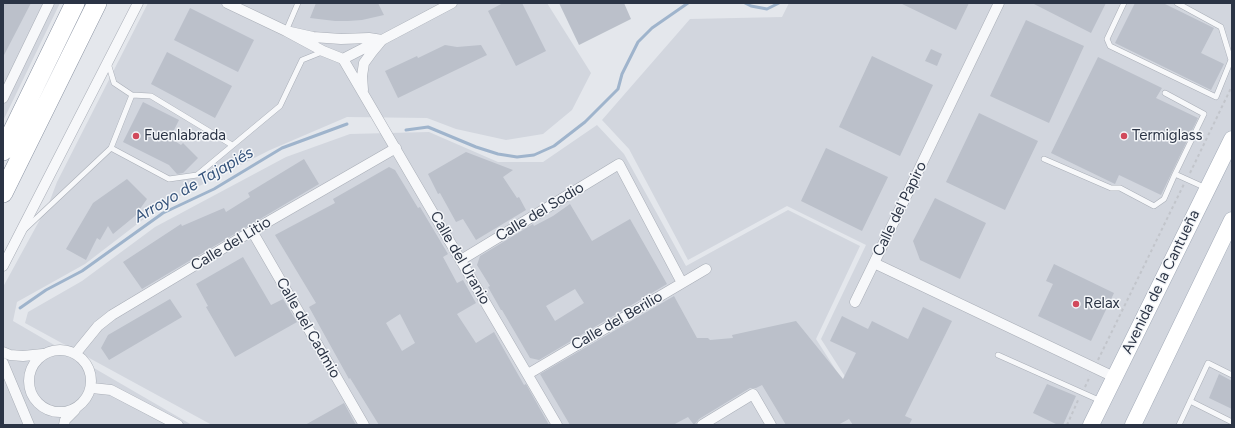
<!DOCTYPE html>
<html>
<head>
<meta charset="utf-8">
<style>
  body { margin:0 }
  #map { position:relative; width:1235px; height:428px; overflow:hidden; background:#e4e7ec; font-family:Figtree,sans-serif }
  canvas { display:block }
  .frame { position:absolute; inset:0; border:4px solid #2b3445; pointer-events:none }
</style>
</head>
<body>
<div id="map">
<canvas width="1235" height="428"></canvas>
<div class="frame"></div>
</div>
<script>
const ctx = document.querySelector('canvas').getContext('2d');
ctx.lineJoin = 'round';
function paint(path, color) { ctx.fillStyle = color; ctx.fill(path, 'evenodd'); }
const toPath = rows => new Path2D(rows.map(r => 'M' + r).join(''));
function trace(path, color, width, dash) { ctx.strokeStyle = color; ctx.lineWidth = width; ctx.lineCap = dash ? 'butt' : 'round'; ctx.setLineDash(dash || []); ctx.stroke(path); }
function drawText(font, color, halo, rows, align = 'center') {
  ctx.font = font + ' Figtree,sans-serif'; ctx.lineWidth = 3; ctx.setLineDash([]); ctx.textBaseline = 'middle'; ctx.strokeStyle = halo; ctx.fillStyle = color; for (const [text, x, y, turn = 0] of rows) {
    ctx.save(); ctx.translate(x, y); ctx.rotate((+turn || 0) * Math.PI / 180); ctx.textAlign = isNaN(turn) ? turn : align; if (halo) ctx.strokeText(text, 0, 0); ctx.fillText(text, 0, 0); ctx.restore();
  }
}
paint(toPath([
  [3,3,60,3,3,121],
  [148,3,547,3,591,73,572,110,543,134,506,140,456,129,427,118,347,117,270,150,162,205,85,264,17,302,13,321,192,425,3,425,3,287,49,203,57,182],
  [789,3,1232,3,1232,425,876,425,821,339,866,245,787,206,688,260,629,149,602,120,690,19,782,17],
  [597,125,624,154,686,266,788,210,860,246,816,339,871,425,212,425,25,323,28,312,82,281,155,227,286,157,350,134,429,132,498,162,543,162]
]), '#d2d6de');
trace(toPath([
  [745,3,751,6,767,9,779,3],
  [406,130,428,127,476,147,498,154,517,157,534,155,554,146,585,122,618,89,622,74,638,42,652,28,688,3],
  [20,308,46,290,82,271,163,213,214,189,282,148,347,124]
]), '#9fb4cc', 3);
paint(toPath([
  [3,3,31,3,3,57],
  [316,3,378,3,384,15,362,20,348,21,335,21,310,18],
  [503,3,522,3,546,51,516,66,488,11],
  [559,3,624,3,631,19,579,45],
  [900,3,969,3,956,30],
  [1032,3,1106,3,1091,33],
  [1135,3,1163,3,1214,28,1201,53,1224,64,1211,90,1115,43],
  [190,8,254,40,238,72,174,40],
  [1026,20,1084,46,1049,123,990,96],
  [445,45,457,47,481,45,487,55,398,98,385,71,417,56,418,58],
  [931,49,942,54,937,66,925,61],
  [167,52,232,86,215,118,151,84],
  [872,56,933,85,900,156,839,127],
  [1098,57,1162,88,1156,98,1198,118,1161,195,1119,175,1115,184,1051,153],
  [143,102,179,120,170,138,181,145,183,143,198,158,183,173,177,174,169,165,123,142],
  [979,113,1038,141,1005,210,946,182],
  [826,148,888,177,862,231,801,201],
  [466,152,513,170,503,177,517,198,519,197,526,210,476,240,463,219,456,222,440,193,438,194,428,174],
  [304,159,319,184,142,289,123,262,181,224,182,226,224,208,226,212,250,197,248,193],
  [389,167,395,170,418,208,420,207,448,254,443,257,457,283,463,280,476,303,457,314,476,343,494,332,524,385,526,384,549,425,379,425,350,378,349,379,309,307,316,303,275,235,335,203,333,199],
  [400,314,415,343,402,351,386,323],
  [127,179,147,199,135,216,113,234,108,226,100,240,97,238,86,260,66,249,93,203],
  [935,198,986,223,960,279,920,260,913,241],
  [570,204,592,241,630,219,667,284,539,360,530,358,502,310,501,310,488,287,490,286,477,265,480,256,533,224,534,226,553,216],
  [575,289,584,303,555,321,546,306],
  [243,257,271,305,283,299,297,322,235,357,206,307,208,306,196,284],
  [1054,264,1114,293,1091,341,1038,316,1053,284,1046,281],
  [674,296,697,338,708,338,710,340,733,338,732,335,796,321,843,379,856,353,830,341,842,316,868,329,872,321,908,339,923,307,952,321,905,416,912,419,909,425,853,425,849,419,838,425,786,425,762,385,756,388,750,388,699,419,694,425,688,417,673,425,570,425,540,374],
  [170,299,182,317,109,360,101,348,108,335],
  [1219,374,1232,381,1232,409,1209,398],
  [1047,384,1076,396,1063,425,1058,425,1033,413],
  [344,403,356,425,305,425]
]), '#bbc0ca');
const lane = toPath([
  [1124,3,1107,39,1110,46,1216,97,1231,60,1221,27,1177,3],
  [286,31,298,3],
  [1165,93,1204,114,1175,174,1206,188],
  [132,95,151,96,232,145],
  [111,148,169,179,197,175,280,106,302,60,322,52],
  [1044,159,1111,188,1120,188,1154,206,1164,199,1175,174],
  [25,229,111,148,132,95,114,83,108,63],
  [998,355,1101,401],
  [1190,401,1232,422],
  [1179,425,1208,363,1232,375]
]);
const street = toPath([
  [227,3,286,31,313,37,341,39,369,38,382,40,452,3],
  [999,3,874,263,1114,377],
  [286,31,323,51,343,59,557,425],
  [343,59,378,41],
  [363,90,362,76,364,63,372,52,382,40],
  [3,98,49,3],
  [252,231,364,425],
  [461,260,619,164,682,283],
  [3,266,138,3],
  [855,302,874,263],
  '29 381a31 31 0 1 1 62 0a31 31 0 1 1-62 0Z',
  [3,352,10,355,23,356,43,354],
  [76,353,98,326,112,315,252,231,396,148],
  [3,363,29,425],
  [528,374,706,269],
  [92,388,111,390,178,425],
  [64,425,65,420,75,410],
  [702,425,753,394,771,425]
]);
const primary = toPath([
  [1091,425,1232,139],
  [1133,425,1232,220]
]);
const highway = toPath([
  [3,151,75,3],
  [3,193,97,3]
]);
trace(lane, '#a9aeb7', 6);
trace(street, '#a9aeb7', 11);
trace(primary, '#a3abb8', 17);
trace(highway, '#8b94a3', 20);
trace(toPath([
  [1190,173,1232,86],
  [1098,360,1184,184],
  [1085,387,1090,376],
  [1067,425,1079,398]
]), '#c2c5cb', 2, [3, 3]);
trace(lane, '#f7f8fa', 5);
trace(street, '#f7f8fa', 10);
trace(primary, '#fff', 16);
trace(highway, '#fff', 19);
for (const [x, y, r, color] of [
  [136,136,4,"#d1495b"],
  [1124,136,4,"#d1495b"],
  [1076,304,4,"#d1495b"]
]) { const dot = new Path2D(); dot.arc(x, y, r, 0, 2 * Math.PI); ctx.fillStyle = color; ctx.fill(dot); trace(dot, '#f4f6f9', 1.5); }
drawText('15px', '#2b3445', '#f4f6f9', [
  ["Fuenlabrada",144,136],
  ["Termiglass",1132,136],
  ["Relax",1084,304]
], 'left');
drawText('15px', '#2b3445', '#f4f6f9', [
  ["Calle del Papiro",900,209,-64],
  ["Calle del Sodio",540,212,-31],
  ["Calle del Litio",231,244,-31],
  ["Calle del Uranio",460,258,60],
  ["Avenida de la Cantueña",1161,282,-64],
  ["Calle del Berilio",617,321,-30],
  ["Calle del Cadmio",308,328,60]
]);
drawText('italic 16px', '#34527a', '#f4f6f9', [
  ["Arroyo de Tajapiés",194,185,-30]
]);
</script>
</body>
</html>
